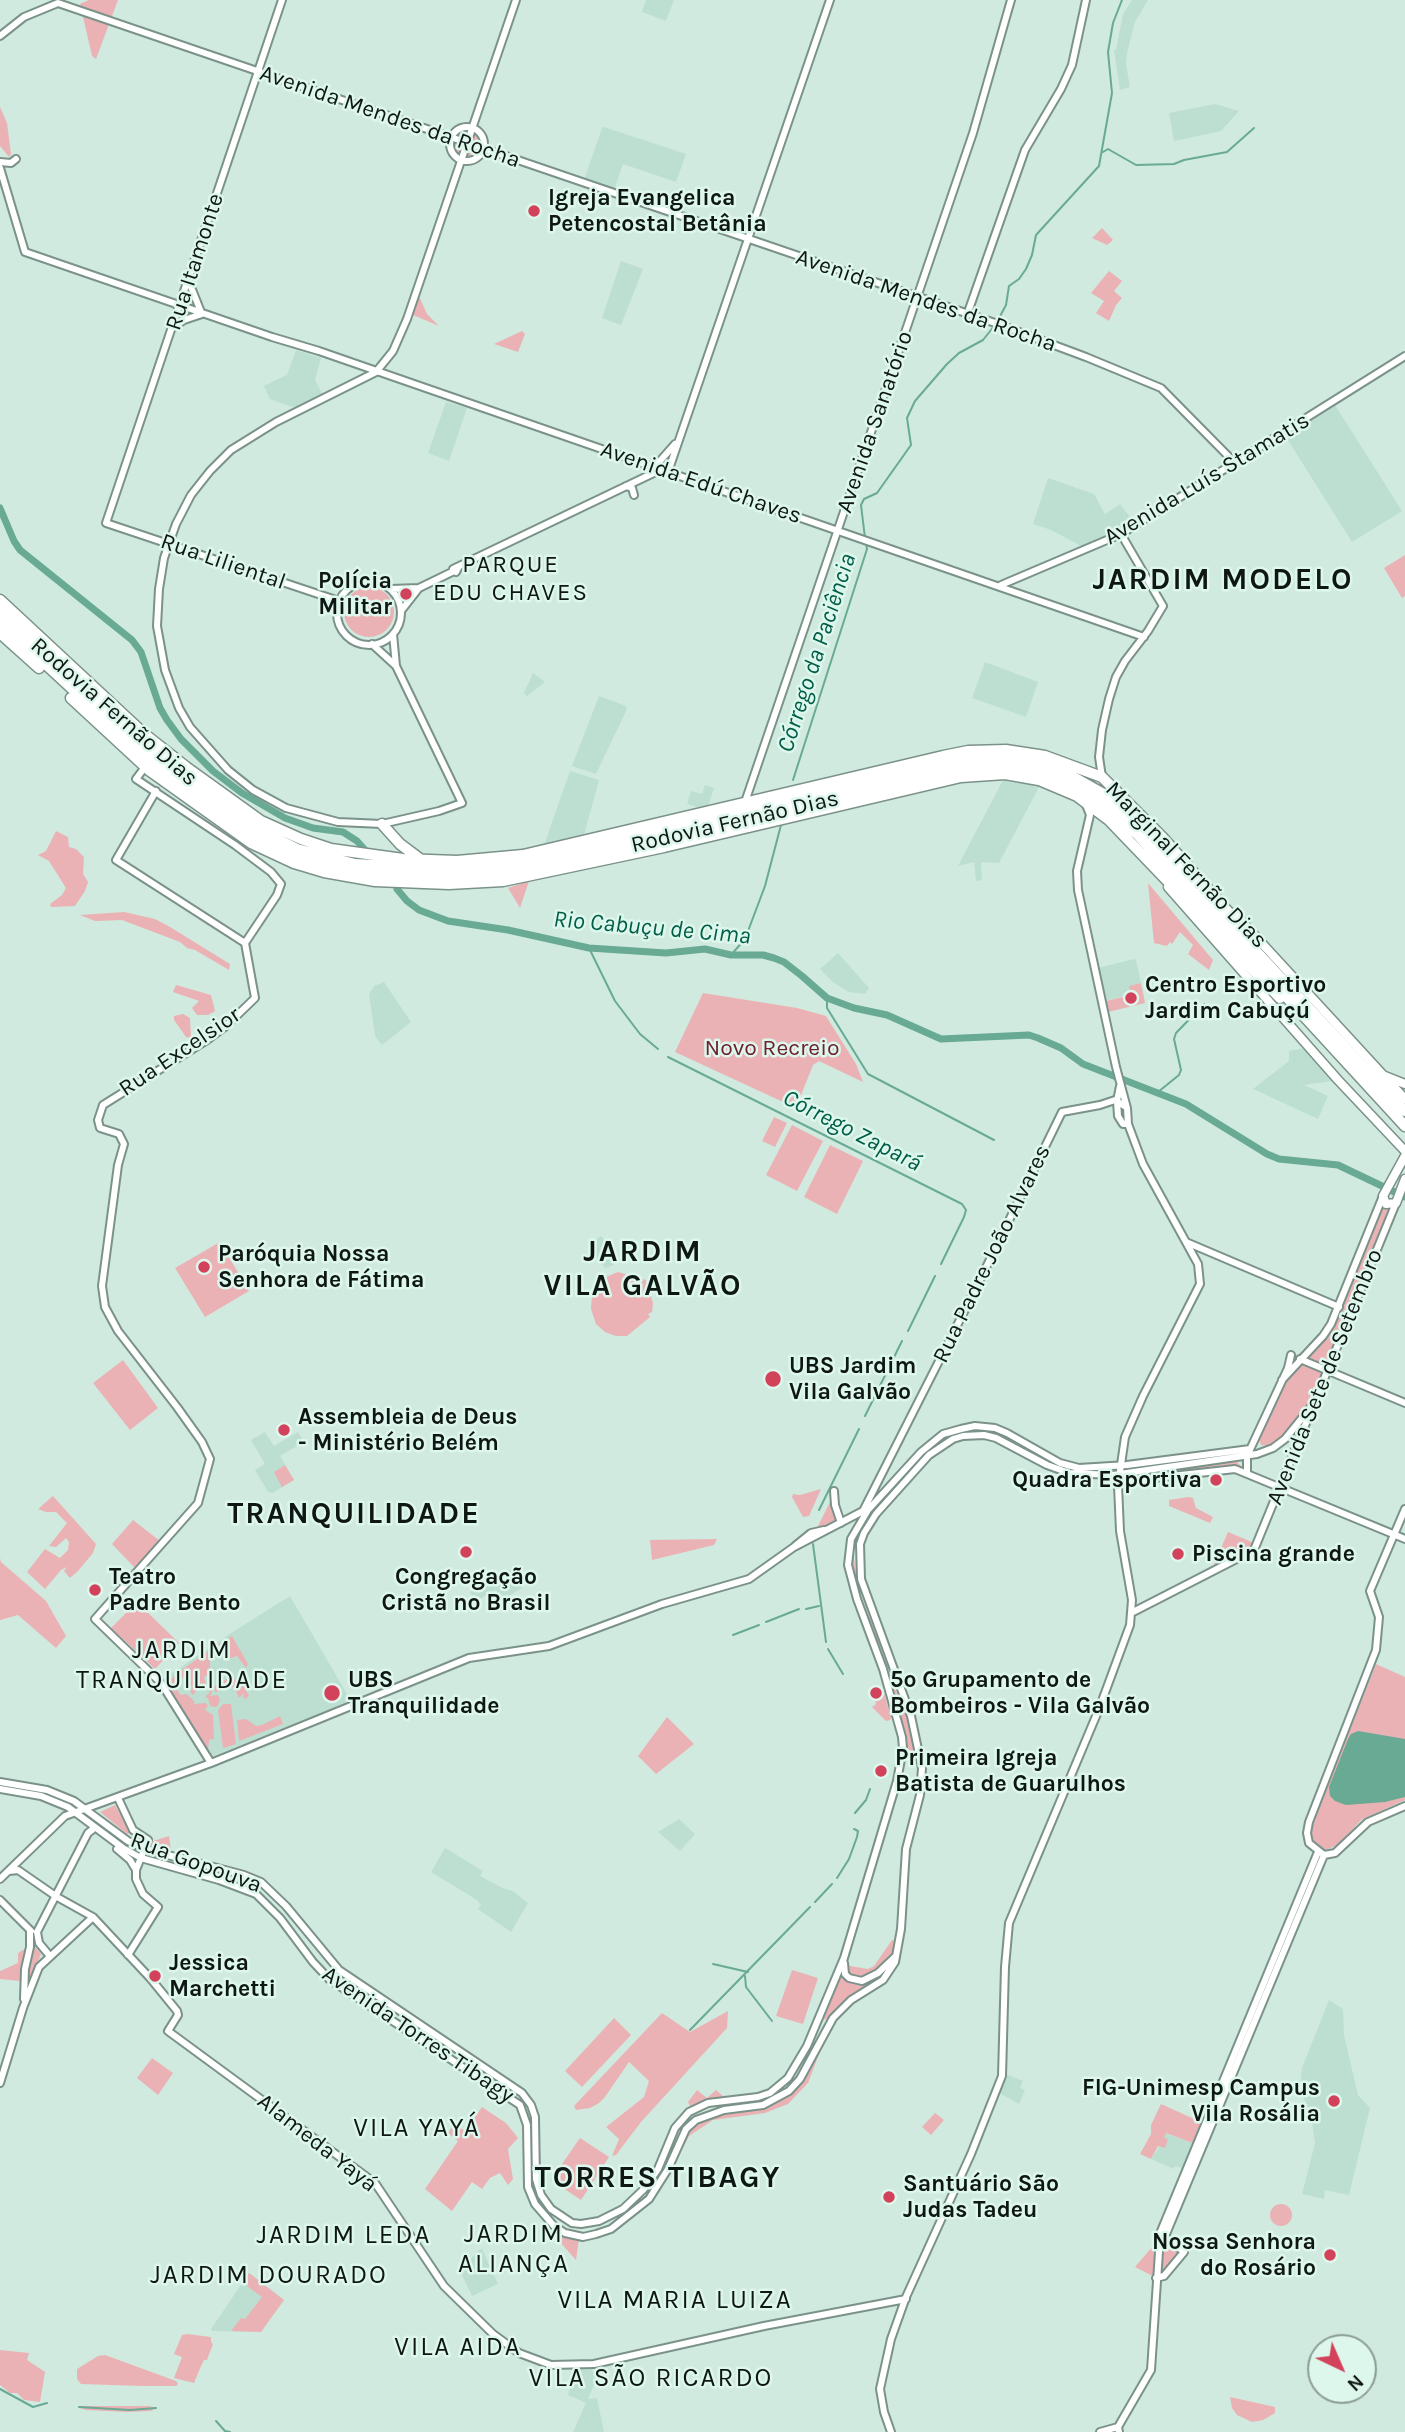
<!DOCTYPE html>
<html>
<head>
<meta charset="utf-8">
<style>
  body { margin:0 }
  #map { position:relative; width:1405px; height:2432px; overflow:hidden; background:#d0eadf; font-family:Karla,sans-serif }
  canvas { display:block }
  .north { position:absolute; left:1307px; top:2334px; width:70px; height:70px; box-sizing:border-box; background:#def7ed; border:2px solid #8b9d96; border-radius:50%; rotate:136deg; font-size:19px; font-weight:700; line-height:28px; text-align:center; color:#0e1713 }
  .north::after { content:''; display:block; margin:auto; width:24px; height:32px; background:#d2425a; clip-path:polygon(50% 0,100% 100%,50% 72%,0 100%) }
</style>
</head>
<body>
<div id="map">
<canvas width="1405" height="2432"></canvas>
<div class="north">N</div>
</div>
<script>
const ctx = document.querySelector('canvas').getContext('2d');
ctx.lineJoin = 'round';
function paint(path, color) { ctx.fillStyle = color; ctx.fill(path, 'evenodd'); }
const toPath = rows => new Path2D(rows.map(r => 'M' + r).join(''));
function trace(path, color, width, dash) { ctx.strokeStyle = color; ctx.lineWidth = width; ctx.lineCap = dash ? 'butt' : 'round'; ctx.setLineDash(dash || []); ctx.stroke(path); }
function drawText(font, color, halo, rows, align = 'center') {
  ctx.font = font + ' Karla,sans-serif'; ctx.lineWidth = 5; ctx.setLineDash([]); ctx.textBaseline = 'middle'; ctx.strokeStyle = halo; ctx.fillStyle = color; for (const [text, x, y, turn = 0] of rows) {
    ctx.save(); ctx.translate(x, y); ctx.rotate((+turn || 0) * Math.PI / 180); ctx.textAlign = isNaN(turn) ? turn : align; if (halo) ctx.strokeText(text, 0, 0); ctx.fillText(text, 0, 0); ctx.restore();
  }
}
paint(toPath([
  [646,0,674,0,666,21,642,12],
  [1132,0,1148,0,1135,22,1127,53,1126,64,1130,87,1120,90,1114,50,1116,50,1123,14],
  [1215,104,1239,111,1221,131,1174,141,1169,113],
  [604,127,686,154,676,182,623,164,614,190,584,180,602,128],
  [621,261,643,269,621,325,602,318],
  [296,350,321,358,315,380,323,395,295,408,270,399,264,386,287,375],
  [446,402,467,408,449,461,428,453],
  [1335,405,1402,511,1352,542,1286,437],
  [1048,478,1094,494,1105,514,1120,504,1134,522,1083,547,1051,530,1033,524],
  [985,662,1038,682,1026,717,972,698],
  [533,673,545,682,527,696,524,693],
  [599,696,626,706,627,709,596,774,572,766],
  [570,771,599,780,584,835,544,845],
  [1004,778,1009,782,1019,783,1020,781,1040,785,999,863,981,862,982,880,976,881,974,862,958,866],
  [705,785,714,788,708,806,700,808,687,804,691,791,702,794],
  [838,953,869,988,865,994,849,992,834,983,820,969],
  [1134,959,1136,960,1141,983,1130,986,1131,994,1106,1001,1098,968],
  [384,982,411,1022,382,1045,375,1036,369,994,374,986],
  [1304,1048,1333,1081,1304,1085,1328,1096,1318,1119,1253,1089,1289,1061,1289,1051],
  [601,1236,613,1251,614,1265,605,1268,588,1245],
  [265,1432,274,1446,298,1432,304,1442,280,1456,294,1480,273,1493,268,1492,255,1470,265,1464,251,1440],
  [512,1569,522,1588,502,1600,496,1590,476,1601,470,1592],
  [290,1596,351,1701,210,1757,162,1680,231,1633],
  [679,1819,695,1834,680,1851,658,1832],
  [445,1848,483,1871,480,1876,503,1888,513,1891,528,1903,511,1932,478,1909,481,1905,477,1900,431,1872],
  [1329,2000,1343,2009,1344,2035,1358,2095,1370,2108,1349,2195,1325,2190,1324,2199,1302,2194,1315,2143,1311,2114,1300,2090,1302,2068],
  [1005,2074,1023,2081,1020,2088,1025,2090,1019,2104,999,2093],
  [1165,2133,1195,2144,1183,2168,1175,2166,1174,2169,1151,2159,1160,2146],
  [482,2249,498,2284,472,2296,460,2271,479,2250],
  [249,2273,284,2300,261,2332,212,2331,211,2329],
  [590,2367,597,2378,588,2399,597,2398,604,2432,573,2432,586,2403,568,2395,575,2369]
]), '#bddfd2');
paint(toPath([
  [89,0,118,0,96,59,92,56,80,4],
  [0,107,7,123,11,154,9,157,0,146],
  '452 144a15 15 0 1 1 30 0a15 15 0 1 1-30 0Z',
  [1102,228,1113,240,1107,245,1092,238],
  [1109,271,1122,281,1114,291,1122,298,1116,305,1109,321,1096,313,1104,301,1091,293],
  [419,296,427,314,439,326,413,315],
  [522,331,525,334,518,352,494,344],
  [1405,555,1405,596,1402,598,1384,568],
  '344 612a25 25 0 1 1 50 0a25 25 0 1 1-50 0Z',
  [56,831,68,837,69,847,76,849,84,857,83,874,88,882,85,891,75,906,51,907,50,904,62,895,66,888,49,861,38,855,46,851],
  [529,881,520,908,508,888],
  [1148,883,1213,960,1209,970,1188,954,1193,945,1180,932,1172,944,1170,942,1167,946,1154,943],
  [124,912,155,919,170,927,230,964,229,970,195,950,187,948,180,942,122,920,95,921,80,915],
  [1141,983,1145,1003,1108,1012,1106,1001,1131,995,1129,986],
  [176,985,211,995,215,1011,208,1015,197,1015,192,1008,199,1001,173,992],
  [703,993,797,1008,826,1016,856,1064,863,1082,819,1061,813,1065,796,1108,675,1052],
  [183,1014,190,1018,191,1038,186,1037,174,1020,174,1016],
  [774,1117,787,1123,775,1147,762,1141],
  [792,1125,823,1141,797,1191,766,1175],
  [830,1145,863,1161,837,1214,804,1197],
  [1382,1202,1393,1207,1311,1405,1291,1429,1276,1443,1269,1446,1261,1445,1258,1437,1281,1382,1331,1328,1347,1294],
  [220,1242,249,1291,205,1317,175,1268],
  [618,1272,646,1280,653,1303,652,1312,648,1314,650,1317,627,1336,616,1336,605,1332,596,1324,591,1309,592,1293,601,1279],
  [123,1360,158,1408,130,1430,93,1383],
  [973,1428,990,1429,1005,1434,1061,1465,1110,1468,1111,1471,1076,1473,1044,1461,1004,1438,990,1434,957,1434,934,1448,931,1444,943,1437],
  [1234,1459,1242,1467,1122,1481,1122,1474],
  [285,1465,294,1480,282,1487,274,1472],
  [821,1489,809,1516,803,1517,792,1497,793,1494,800,1495],
  [53,1496,96,1544,93,1553,78,1571,70,1578,64,1571,67,1567,61,1570,45,1589,27,1572,45,1549,60,1558,68,1550,69,1542,66,1538,56,1547,49,1546,67,1523,56,1512,46,1512,38,1509],
  [1188,1497,1193,1498,1196,1508,1213,1517,1210,1523,1169,1506,1169,1500],
  [831,1500,839,1522,827,1529,817,1528],
  [133,1520,160,1541,135,1568,112,1544],
  [1228,1532,1254,1543,1251,1550,1217,1569,1214,1564],
  [717,1539,714,1545,652,1560,650,1540],
  [852,1547,860,1594,882,1648,875,1640,863,1611,849,1566],
  [0,1558,1,1562,46,1601,66,1636,56,1648,18,1615,0,1620],
  [137,1602,179,1643,155,1669,111,1628],
  [232,1636,248,1664,246,1668,237,1656,228,1659,220,1652,213,1652,214,1647],
  [210,1650,210,1673,204,1677,206,1684,213,1690,210,1696,217,1695,220,1698,218,1706,215,1707,210,1706,208,1698,205,1697,210,1692,205,1687,197,1690,193,1695,190,1692,193,1686,188,1687,191,1681,186,1678,179,1678,176,1674],
  [1376,1664,1405,1677,1405,1800,1361,1820,1338,1845,1325,1850,1321,1849,1312,1843,1310,1831],
  [174,1676,176,1680,174,1686,181,1695,187,1694,195,1702,193,1704,206,1703,208,1706,205,1710,213,1715,214,1739,209,1740,208,1752,166,1685],
  [231,1676,246,1687,246,1691,249,1695,246,1699,243,1698,244,1693,239,1698,234,1687,215,1692,214,1687],
  [892,1684,902,1702,914,1742,914,1765,909,1764],
  [883,1689,888,1707,892,1707,893,1714,890,1720,886,1721,872,1707,876,1704,873,1691],
  [223,1704,231,1704,236,1744,223,1748,218,1710],
  [280,1716,283,1724,239,1741,237,1720,246,1719,256,1726,262,1725],
  [667,1717,694,1744,656,1774,638,1756],
  [115,1805,128,1829,130,1833,127,1834,100,1812],
  [169,1836,171,1851,154,1848,150,1845,150,1842],
  [892,1940,895,1941,895,1950,888,1965,875,1980,845,2000,831,2014,829,2020,823,2019,844,1959,850,1966,868,1969,874,1966],
  [33,1944,41,1954,30,1982,0,1979,0,1971,18,1963,18,1953],
  [792,1970,818,1978,803,2024,776,2016],
  [728,2011,727,2028,641,2122,616,2155,612,2156,619,2139,606,2127,644,2097,649,2081,629,2062,605,2097,599,2103,590,2108,576,2110,574,2106,662,2013,690,2032],
  [614,2018,631,2035,582,2087,565,2071],
  [829,2028,808,2083,788,2104,765,2113,713,2120,689,2136,679,2156,675,2156,686,2130,706,2116,763,2106,790,2091],
  [152,2058,173,2073,158,2095,137,2078],
  [697,2090,707,2098,716,2090,724,2097,709,2100,691,2108,688,2102],
  [1161,2104,1203,2123,1195,2144,1166,2133,1164,2138,1168,2139,1165,2148,1158,2146,1151,2159,1140,2154,1151,2134,1151,2125],
  [482,2107,506,2123,518,2138,508,2149,513,2179,508,2185,500,2173,490,2178,482,2189,472,2182,452,2211,425,2189,458,2141,448,2133,454,2124,465,2131],
  [935,2113,944,2120,931,2135,922,2127],
  [580,2138,609,2157,581,2200,551,2180],
  '1270 2215a11 11 0 1 1 22 0a11 11 0 1 1-22 0Z',
  [557,2228,579,2239,576,2260,560,2242],
  [1164,2238,1181,2253,1160,2275,1151,2275,1135,2267,1159,2239],
  [249,2273,284,2300,261,2332,231,2331,241,2318,245,2319,262,2297,243,2283],
  [187,2334,211,2337,211,2342,213,2344,207,2360,204,2360,201,2366,194,2383,174,2378,182,2357,174,2354,182,2335],
  [0,2350,29,2353,27,2360,45,2372,40,2402,24,2400,17,2393,10,2393,0,2385],
  [105,2355,176,2381,178,2384,176,2386,141,2386,81,2384,77,2379,77,2369,98,2356],
  [1230,2397,1275,2407,1275,2413,1263,2420,1252,2422,1237,2415,1232,2408],
  [81,2406,149,2406,156,2408,151,2411,127,2412,86,2410,80,2408]
]), '#ebb2b5');
paint(toPath([
  [1358,1731,1405,1739,1405,1797,1385,1802,1346,1805,1335,1801,1330,1796,1329,1787,1348,1739,1351,1734]
]), '#68aa93');
trace(toPath([
  [1103,152,1108,149,1136,165,1174,164,1184,160,1227,152,1254,128],
  [998,320,1006,305,1009,286,1019,279,1026,269,1032,255,1036,235,1099,166,1112,93,1108,52,1113,23,1122,0],
  [865,538,861,505,864,499,877,493,911,445,907,418,915,401,947,364,959,353,983,340,995,325],
  [793,780,867,549,866,543],
  [589,948,615,1001,640,1034,658,1049],
  [731,955,745,939,765,886,781,825],
  [827,998,827,1008,868,1074,994,1140],
  [668,1057,962,1204,966,1210,964,1217,941,1264],
  [1158,1092,1179,1075,1181,1070,1174,1039,1176,1033,1204,1004],
  [908,1331,935,1276],
  [865,1416,902,1341],
  [819,1510,859,1429],
  [813,1544,826,1642],
  [806,1609,819,1606],
  [766,1622,799,1609],
  [733,1635,759,1625],
  [828,1649,843,1674],
  [855,1813,866,1800,870,1789],
  [837,1878,849,1859,857,1837,858,1831,854,1829],
  [815,1902,832,1884],
  [713,1964,748,1972],
  [745,1976,746,1987,772,2021],
  [690,2030,810,1907],
  [0,2389,33,2407,47,2403],
  [79,2407,130,2410,156,2408],
  [216,2421,225,2431,230,2432]
]), '#68aa93', 2);
trace(toPath([
  [0,508,14,541,20,550,132,640,141,652,160,708,167,720,181,739,213,771,242,793,285,818,313,828,343,832,357,841,365,850],
  [397,889,407,901,419,910,448,921,508,930,589,948,666,953,705,949,731,955,763,955,774,958,784,962,802,976,827,998,854,1008,887,1015,941,1039,1029,1035,1038,1038,1061,1048,1083,1064,1186,1104,1267,1154,1279,1159,1338,1165,1405,1197]
]), '#68aa93', 7);
const secondary = toPath([
  [282,0,106,523,339,601],
  [0,36,24,17,58,3,995,323,1086,357,1161,388,1235,463],
  '450 144a17 17 0 1 1 34 0a17 17 0 1 1-34 0Z',
  [0,162,11,163,16,159],
  [0,168,25,252,272,337,319,351,1144,637],
  [189,282,201,312],
  [967,315,1025,150,1061,89,1072,65,1086,0],
  [174,327,184,320,202,314],
  [652,470,675,444],
  [668,472,830,0],
  [626,486,632,488,634,495],
  [458,568,456,572,453,569,662,469],
  '337 613a32 32 0 1 1 64 0a32 32 0 1 1-64 0Z',
  [1001,585,1121,534,1405,356],
  [391,589,419,588,454,571],
  [401,611,419,588],
  [393,634,396,666],
  [372,644,396,666,462,803,439,811,382,824,338,822,286,808,253,790,228,770,190,727,179,708,165,670,157,626,159,589,164,558,176,524,191,495,210,471,231,450,276,422,376,372,393,351,407,319,516,0],
  [145,767,136,779,235,845,271,872,281,884,277,895,245,943,255,998,226,1026,207,1040,103,1105,98,1120,100,1128,119,1134,124,1144,118,1165,102,1286,105,1307,118,1331,177,1407,202,1442,210,1459,198,1503,95,1619,161,1683,211,1763],
  [1102,777,1099,757,1102,730,1109,699,1116,677,1125,661,1148,631,1163,606,1121,534],
  [156,791,116,860,245,943],
  [745,802,973,133,1011,0],
  [1120,1086,1117,1101,1118,1116,1123,1124,1128,1124],
  [1186,1242,1339,1307],
  [1300,1359,1405,1403],
  [1282,1380,1323,1336,1331,1324,1383,1196],
  [1247,1473,1247,1456,1288,1368,1291,1355],
  [1118,1482,1235,1469,1405,1539],
  [834,1491,835,1505,841,1523],
  [1405,1509,1370,1591,1379,1617,1376,1650,1309,1822,1307,1833,1309,1843,1324,1855,1335,1853,1368,1822,1405,1806],
  [795,1546,811,1533,824,1530],
  [1133,1612,1254,1550,1396,1203],
  [0,1782,47,1790,74,1801,128,1841,145,1849,244,1875,261,1882,286,1906,339,1970,522,2093,531,2105,535,2117,536,2179,541,2195,551,2209,572,2223,581,2224,599,2221,623,2209,644,2189,658,2169,675,2128,689,2112,708,2103,758,2097,770,2093,788,2078,807,2046,844,1958,897,1781,903,1748,902,1737,883,1669,857,1599,848,1565,851,1539,868,1510,921,1452,943,1434,961,1429,975,1426,995,1428,1007,1433,1060,1463,1079,1468,1127,1465,1250,1449],
  [0,1789,41,1796,68,1807,123,1848,141,1858,219,1880,256,1894,280,1918,313,1962,329,1979,520,2105,527,2125,528,2187,535,2204,554,2226,565,2233,583,2237,596,2234,611,2229,649,2199,668,2169,686,2129,696,2120,724,2110,763,2105,789,2091,800,2079,833,2018,851,2000,883,1980,895,1962,901,1929,906,1849,920,1795,922,1768,911,1716,861,1579,860,1544,864,1533,876,1514,929,1455,953,1439,963,1436,984,1435,996,1438,1047,1465,1069,1473,1113,1475,1257,1454,1273,1448,1285,1439,1315,1402],
  [118,1798,133,1830,148,1840,136,1870,136,1879,143,1894,158,1907,128,1955],
  [117,1849,130,1860,136,1870],
  [9,1871,18,1870,57,1897,93,1917,151,1979,177,2011,178,2015,168,2031,375,2183,444,2286,493,2334,519,2353,551,2365,594,2364,764,2326,906,2299],
  [0,1879,65,1816,211,1763,469,1658,549,1646,662,1604,749,1579,794,1547,863,1511,975,1290,1062,1112,1100,1105,1115,1100,1126,1107],
  [0,1900,31,1931],
  [37,1932,88,1833,92,1830],
  [37,1932,39,1943,49,1955],
  [844,1963,845,1974,849,1978,862,1981,878,1973,896,1956],
  [24,1999,25,1969,30,1947,30,1931],
  [0,2083,23,2008,39,1967,93,1917],
  [1166,2234,1324,1855],
  [1159,2236,1318,1852],
  [1156,2278,1164,2276,1184,2252,1165,2237],
  [891,2432,884,2412,880,2389,891,2339,906,2297,971,2154,1002,2076,1005,1967,1009,1923,1099,1709,1130,1625,1132,1600,1120,1531,1118,1485,1125,1437,1143,1396,1200,1284,1198,1264,1143,1164,1128,1124,1127,1108,1116,1067,1078,890,1077,871,1090,815,1086,805],
  [1100,2432,1118,2427],
  [1119,2432,1118,2427,1151,2370,1160,2237]
]);
const primary = toPath([
  [1168,887,1338,1080,1405,1151],
  [1234,913,1405,1099],
  [1385,1076,1405,1084],
  [1405,1156,1383,1196,1386,1204,1396,1203,1405,1179]
]);
const highway = toPath([
  [0,600,143,733,186,767,261,821,301,839,331,849,403,859,457,861,523,855,943,756,968,751,1006,750,1045,756,1102,777,1163,838,1237,922],
  [0,611,151,751,223,805,259,830,297,849,355,864,441,869,523,863,967,760,1012,759,1061,770,1102,793,1143,830,1405,1111],
  [0,622,146,757,254,836,277,848,312,862,354,871,464,876,518,872,948,771,999,765,1036,771,1054,776,1081,788,1138,835,1405,1126],
  [0,633,39,668],
  [71,698,150,771,251,843,294,863,324,872,375,881,449,884,503,881,664,847,961,777,1005,774,1039,780,1077,796,1109,820,1280,998],
  [382,824,400,844,420,859]
]);
trace(secondary, '#7b9289', 10);
trace(primary, '#7b9289', 11);
trace(highway, '#7b9289', 13);
trace(secondary, '#fff', 6);
trace(primary, '#fff', 8);
trace(highway, '#fff', 10);
for (const [x, y, r, color] of [
  [534,211,7,"#d2425a"],
  [406,594,7,"#d2425a"],
  [1131,998,7,"#d2425a"],
  [204,1267,7,"#d2425a"],
  [773,1379,9,"#d2425a"],
  [284,1430,7,"#d2425a"],
  [1216,1480,7,"#d2425a"],
  [466,1552,7,"#d2425a"],
  [1178,1554,7,"#d2425a"],
  [95,1590,7,"#d2425a"],
  [332,1693,9,"#d2425a"],
  [876,1693,7,"#d2425a"],
  [881,1771,7,"#d2425a"],
  [155,1976,7,"#d2425a"],
  [1334,2101,7,"#d2425a"],
  [889,2197,7,"#d2425a"],
  [1330,2255,7,"#d2425a"]
]) { const dot = new Path2D(); dot.arc(x, y, r, 0, 2 * Math.PI); ctx.fillStyle = color; ctx.fill(dot); trace(dot, '#def7ed', 2.5); }
drawText('23px', '#0e1713', '#def7ed', [
  ["Avenida Mendes da Rocha",390,117,19],
  ["Rua Itamonte",195,262,-72],
  ["Avenida Mendes da Rocha",926,301,19],
  ["Avenida Sanatório",875,422,-71],
  ["Avenida Luís Stamatis",1207,479,-31],
  ["Avenida Edú Chaves",701,483,19],
  ["Rua Liliental",223,562,19],
  ["Rodovia Fernão Dias",114,712,41],
  ["Rodovia Fernão Dias",735,822,-13],
  ["Marginal Fernão Dias",1186,865,46],
  ["Rua Excelsior",180,1052,-34],
  ["Rua Padre João Alvares",992,1254,-64],
  ["Avenida Sete de Setembro",1325,1377,-68],
  ["Rua Gopouva",196,1863,20],
  ["Avenida Torres Tibagy",418,2035,34],
  ["Alameda Yayá",317,2143,38]
]);
drawText('bold 23px', '#0e1713', '#def7ed', [
  ["Igreja Evangelica",548,198],
  ["Petencostal Betânia",548,224],
  ["Polícia",392,581,"right"],
  ["Militar",392,607,"right"],
  ["Centro Esportivo",1145,985],
  ["Jardim Cabuçú",1145,1011],
  ["Paróquia Nossa",218,1254],
  ["Senhora de Fátima",218,1280],
  ["UBS Jardim",789,1366],
  ["Vila Galvão",789,1392],
  ["Assembleia de Deus",298,1417],
  ["- Ministério Belém",298,1443],
  ["Quadra Esportiva",1202,1480,"right"],
  ["Piscina grande",1192,1554],
  ["Teatro",109,1577],
  ["Padre Bento",109,1603],
  ["Congregação",466,1577,"center"],
  ["Cristã no Brasil",466,1603,"center"],
  ["UBS",348,1680],
  ["Tranquilidade",348,1706],
  ["5º Grupamento de",890,1680],
  ["Bombeiros - Vila Galvão",890,1706],
  ["Primeira Igreja",895,1758],
  ["Batista de Guarulhos",895,1784],
  ["Jessica",169,1963],
  ["Marchetti",169,1989],
  ["FIG-Unimesp Campus",1320,2088,"right"],
  ["Vila Rosália",1320,2114,"right"],
  ["Santuário São",903,2184],
  ["Judas Tadeu",903,2210],
  ["Nossa Senhora",1316,2242,"right"],
  ["do Rosário",1316,2268,"right"]
], 'left');
drawText('23px', '#6d222d', '#def7ed', [
  ["Novo Recreio",772,1048]
]);
ctx.letterSpacing = '2px';
drawText('24px', '#0e1713', '#def7ed', [
  ["PARQUE",511,565],
  ["EDU CHAVES",511,593]
]);
ctx.letterSpacing = '0px';
drawText('italic 24px', '#005d47', '#def7ed', [
  ["Córrego da Paciência",817,653,-72],
  ["Rio Cabuçu de Cima",652,928,5],
  ["Córrego Zapará",852,1131,27]
]);
ctx.letterSpacing = '2px';
drawText('26px', '#0e1713', '#def7ed', [
  ["JARDIM",182,1651],
  ["TRANQUILIDADE",182,1681],
  ["VILA YAYÁ",417,2129],
  ["JARDIM",514,2235],
  ["ALIANÇA",514,2265],
  ["JARDIM LEDA",344,2236],
  ["JARDIM DOURADO",269,2276],
  ["VILA MARIA LUIZA",675,2301],
  ["VILA AIDA",458,2348],
  ["VILA SÃO RICARDO",651,2379]
]);
ctx.letterSpacing = '0px';
ctx.letterSpacing = '2px';
drawText('bold 30px', '#0e1713', '#def7ed', [
  ["JARDIM MODELO",1223,580],
  ["JARDIM",643,1252],
  ["VILA GALVÃO",643,1286],
  ["TRANQUILIDADE",354,1514],
  ["TORRES TIBAGY",658,2178]
]);
ctx.letterSpacing = '0px';
</script>
</body>
</html>
